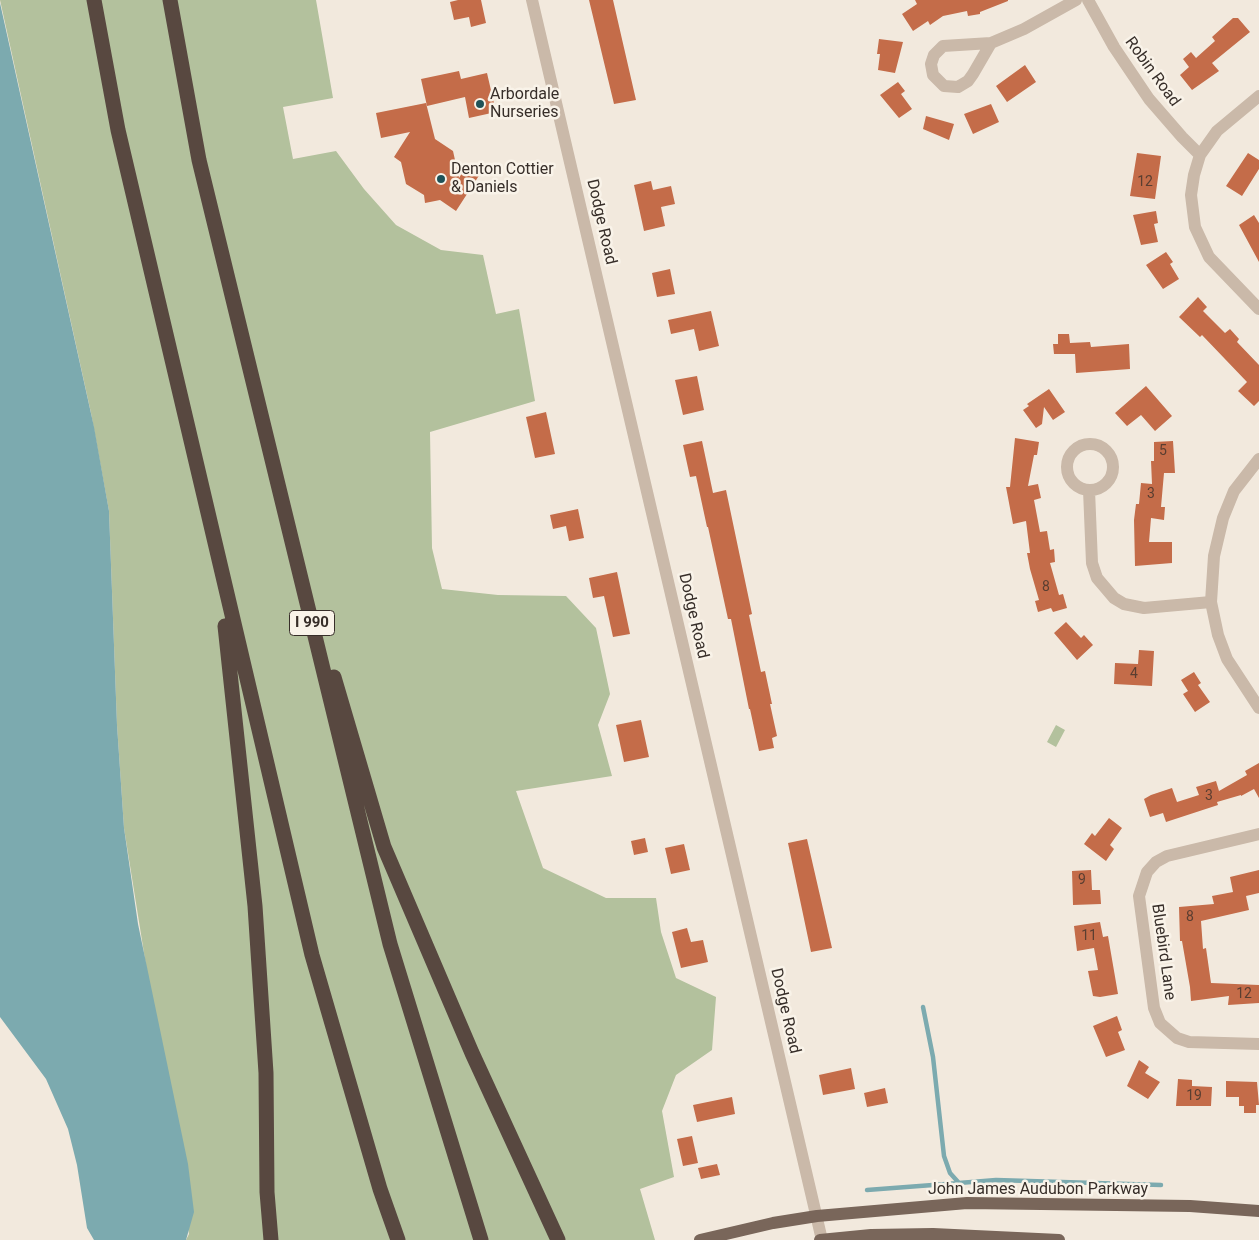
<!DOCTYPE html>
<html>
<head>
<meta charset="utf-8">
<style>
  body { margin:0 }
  canvas { display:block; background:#f2e9dd }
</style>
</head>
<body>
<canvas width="1259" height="1240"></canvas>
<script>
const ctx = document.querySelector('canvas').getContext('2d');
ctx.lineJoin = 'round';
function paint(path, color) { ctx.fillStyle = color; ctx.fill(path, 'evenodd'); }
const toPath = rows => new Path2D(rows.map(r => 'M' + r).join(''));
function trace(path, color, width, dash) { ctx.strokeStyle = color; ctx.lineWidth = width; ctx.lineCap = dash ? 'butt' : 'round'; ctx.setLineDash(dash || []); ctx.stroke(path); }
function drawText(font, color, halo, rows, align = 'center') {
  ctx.font = font + ' Roboto,sans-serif'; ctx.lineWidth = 5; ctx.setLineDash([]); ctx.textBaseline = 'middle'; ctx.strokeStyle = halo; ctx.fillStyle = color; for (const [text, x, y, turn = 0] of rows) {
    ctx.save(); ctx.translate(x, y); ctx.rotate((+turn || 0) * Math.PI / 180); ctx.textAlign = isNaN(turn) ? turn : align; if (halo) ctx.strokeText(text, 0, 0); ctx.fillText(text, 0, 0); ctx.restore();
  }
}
paint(toPath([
  [0,0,316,0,333,98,283,107,293,159,336,151,364,189,396,225,441,250,483,255,496,314,519,309,535,401,430,432,432,548,442,589,498,595,566,596,596,628,610,694,598,725,612,776,516,791,543,868,606,898,656,898,661,932,676,978,716,997,712,1050,676,1075,662,1111,674,1177,640,1189,655,1240,186,1240,189,1234,124,828,117,725,109,511,91,413],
  [1056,725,1065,730,1056,747,1047,742]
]), '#b3c19d');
paint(toPath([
  [0,3,94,427,109,511,117,725,124,828,138,924,188,1164,194,1212,186,1240,94,1240,87,1228,77,1165,68,1129,46,1079,0,1017]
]), '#7caaaf');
trace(toPath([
  [923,1007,933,1057,944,1156,950,1173,959,1183,996,1180,1161,1185],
  [867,1190,959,1183]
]), '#7caaaf', 4.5);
paint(toPath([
  [458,0,481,0,486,23,471,27,469,17,454,20,450,2],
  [589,0,613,0,636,100,614,104],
  [915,0,1008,0,1008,1,980,12,980,14,968,16,967,11,943,16,930,25,928,21,913,31,902,14,917,4],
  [1233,18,1238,18,1250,32,1212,63,1219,71,1192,90,1180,75,1189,67,1183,59,1191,52,1196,58,1215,41,1212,37],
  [879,39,903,42,895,73,878,70,880,54,877,54],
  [1025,65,1036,82,1007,102,996,86],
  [459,71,461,79,487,73,496,112,469,118,465,97,427,106,421,79],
  [898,82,905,91,901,94,912,109,899,118,880,95],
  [426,103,435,139,453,151,459,178,467,165,480,174,456,211,440,200,425,203,424,195,406,184,401,162,394,157,410,132,381,138,376,113],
  [991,104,999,122,973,134,964,114],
  [926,116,954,124,949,140,923,129],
  [1137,153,1161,156,1155,199,1130,196],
  [1248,153,1259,160,1259,169,1242,196,1226,186],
  [651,181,653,190,671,186,675,204,661,207,665,226,644,231,634,185],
  [1156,211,1158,223,1154,224,1158,242,1141,245,1133,215],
  [1254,215,1259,223,1259,262,1239,225],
  [1166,252,1173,262,1170,264,1179,279,1163,289,1146,265],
  [670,269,675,294,657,297,652,273],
  [1198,297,1207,307,1203,311,1225,333,1230,329,1239,339,1237,342,1259,365,1259,401,1254,406,1238,391,1247,382,1202,335,1200,337,1179,317],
  [711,311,719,346,699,351,694,329,671,334,668,320],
  [1058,334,1069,334,1070,343,1090,342,1091,347,1129,344,1130,369,1076,373,1075,354,1054,354,1053,344,1058,344],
  [697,376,704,410,683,415,675,380],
  [1146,386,1172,416,1155,431,1141,415,1127,426,1115,413],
  [1049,389,1065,412,1053,420,1044,407,1042,424,1036,428,1023,410,1029,406,1027,404],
  [546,412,555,454,535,458,526,417],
  [1015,438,1039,442,1037,455,1034,455,1028,486,1038,484,1041,498,1034,500,1040,532,1047,531,1050,550,1054,549,1055,562,1050,563,1059,595,1063,594,1067,608,1053,612,1051,608,1038,612,1035,601,1039,600,1030,569,1027,553,1030,553,1026,521,1013,524,1006,487,1010,487],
  [702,441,713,493,726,490,752,614,749,615,761,672,765,671,772,704,770,704,777,736,772,738,774,748,759,751,750,709,749,709,731,619,728,619,708,527,707,527,696,476,690,477,683,445],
  [1173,441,1175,473,1164,473,1161,507,1165,507,1164,520,1151,518,1149,542,1172,542,1172,563,1135,566,1134,520,1136,504,1139,504,1141,483,1152,484,1151,461,1154,461,1154,442],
  [578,509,584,538,569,541,566,526,553,529,550,515],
  [617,572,630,634,613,637,604,596,593,598,589,578],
  [1066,622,1081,638,1084,635,1093,645,1077,660,1054,633],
  [1139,650,1154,651,1152,686,1114,684,1115,663,1138,664],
  [1194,672,1201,683,1198,685,1210,702,1195,712,1183,694,1188,691,1181,680],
  [641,720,649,757,624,762,616,725],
  [1259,763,1259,798,1254,789,1241,796,1241,795,1217,802,1218,805,1166,822,1163,813,1150,817,1144,799,1151,795,1172,788,1177,802,1199,795,1196,787,1216,781,1219,791,1247,775,1245,771],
  [1109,818,1122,828,1110,845,1114,849,1106,861,1084,844,1092,833,1095,836],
  [645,838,648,852,634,855,631,841],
  [807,839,832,948,811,952,788,843],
  [684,844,690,870,671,874,665,848],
  [1091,870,1092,890,1100,890,1101,904,1073,905,1072,871],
  [1259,870,1259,893,1246,896,1249,910,1201,921,1203,949,1206,948,1211,983,1259,985,1259,1003,1228,1005,1229,996,1191,1001,1190,987,1182,941,1180,941,1179,907,1214,904,1212,896,1233,892,1230,877],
  [1100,922,1103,937,1108,936,1118,994,1100,997,1093,996,1088,971,1098,970,1094,948,1077,951,1074,926],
  [687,928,691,942,703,940,708,962,681,968,672,932],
  [1117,1016,1122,1030,1118,1032,1125,1050,1106,1057,1093,1026],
  [1139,1060,1149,1067,1145,1073,1160,1082,1148,1099,1127,1086],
  [851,1068,855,1089,823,1095,819,1075],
  [1178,1079,1192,1080,1192,1086,1212,1087,1211,1106,1176,1106],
  [1226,1081,1257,1082,1259,1105,1256,1105,1256,1113,1244,1113,1244,1106,1239,1106,1239,1097,1226,1097],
  [885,1088,888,1103,867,1107,864,1093],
  [732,1097,735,1114,697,1122,693,1105],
  [692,1136,698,1163,683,1166,677,1139],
  [717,1164,720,1175,701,1179,698,1168]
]), '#c46c49');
trace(toPath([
  [532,0,822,1240],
  [1088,0,1114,47,1149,99,1182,137,1200,155],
  [991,43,973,74,968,81,958,87,944,86,933,75,931,64,934,55,943,46,991,43,1024,29,1076,0],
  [1259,96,1217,131,1200,155,1194,175,1191,195,1195,227,1209,257,1259,309],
  '1067 467a23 23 0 1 1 46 0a23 23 0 1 1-46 0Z',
  [1259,459,1234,491,1223,518,1214,556,1211,602,1218,635,1227,659,1259,708],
  [1089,490,1092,563,1097,578,1114,598,1124,604,1144,608,1211,602],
  [1259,834,1167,856,1156,862,1147,872,1139,896,1154,1008,1160,1023,1177,1038,1189,1042,1259,1044]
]), '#cab9a9', 12);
trace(toPath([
  [700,1240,773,1223,817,1216,967,1203,1190,1206,1259,1211],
  [820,1240,871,1235,933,1234,1059,1240]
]), '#79665a', 12);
trace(toPath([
  [94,0,118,130,312,955,380,1189,398,1240],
  [170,0,199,160,390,944,481,1240],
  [225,626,255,906,266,1073,267,1192,271,1240],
  [334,677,384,847,472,1053,558,1240]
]), '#584840', 15);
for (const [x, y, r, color] of [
  [480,104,5,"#1f5258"],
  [441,179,5,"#1f5258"]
]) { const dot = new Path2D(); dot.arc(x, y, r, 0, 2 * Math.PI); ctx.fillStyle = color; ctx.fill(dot); trace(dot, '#f9f3e9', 2); }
drawText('14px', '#5a3e31', null, [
  ["12",1145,182],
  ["5",1163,451],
  ["3",1151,494],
  ["8",1046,587],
  ["4",1134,674],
  ["3",1209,796],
  ["9",1082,880],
  ["8",1190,917],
  ["11",1089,936],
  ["12",1244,994],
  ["19",1194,1096]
]);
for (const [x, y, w] of [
  [312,623,45]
]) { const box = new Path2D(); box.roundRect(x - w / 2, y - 12.5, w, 25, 4); ctx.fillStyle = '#f9f3e9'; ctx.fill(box); trace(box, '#372e29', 1); }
drawText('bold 15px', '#372e29', null, [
  ["I 990",312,623]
]);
drawText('16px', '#372e29', '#f9f3e9', [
  ["Robin Road",1152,72,54],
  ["Dodge Road",601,222,77],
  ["Dodge Road",693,616,77],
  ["Bluebird Lane",1163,952,82],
  ["Dodge Road",785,1011,77],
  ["John James Audubon Parkway",1038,1190]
]);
drawText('16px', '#372e29', '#f9f3e9', [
  ["Arbordale",490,95],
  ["Nurseries",490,113],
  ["Denton Cottier",451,170],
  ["& Daniels",451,188]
], 'left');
</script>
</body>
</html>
